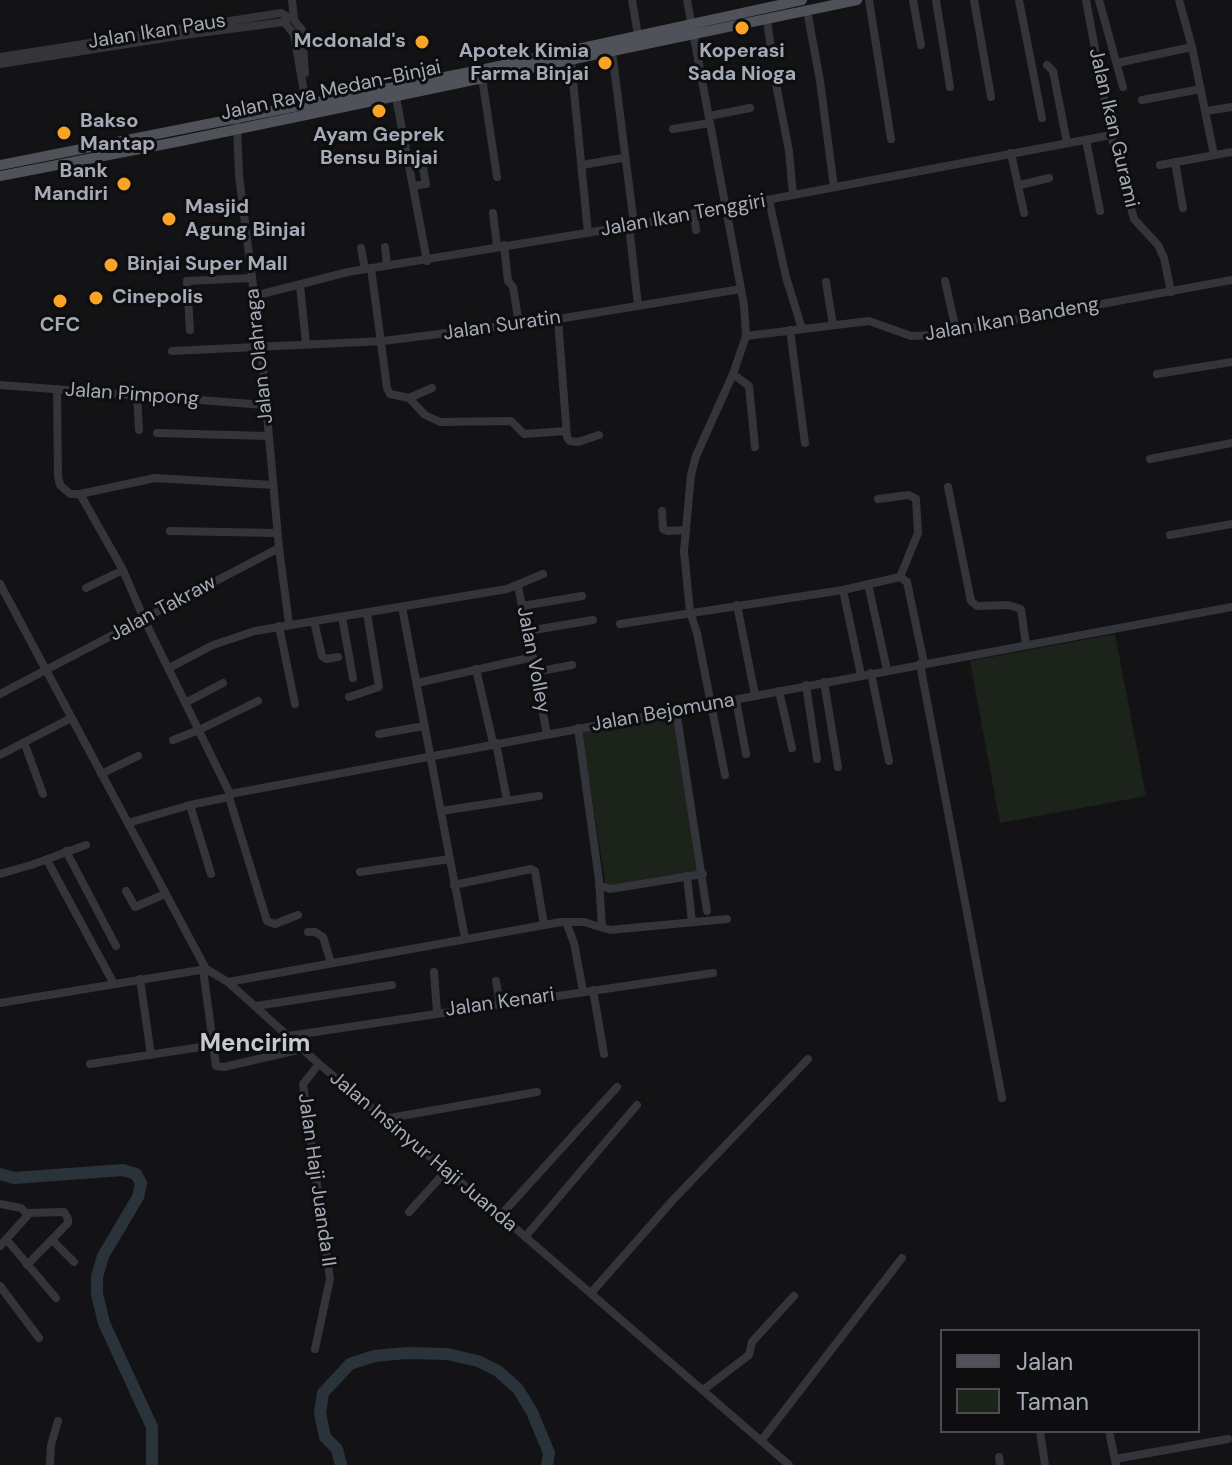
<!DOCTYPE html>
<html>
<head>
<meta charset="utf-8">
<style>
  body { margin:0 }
  #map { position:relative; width:1232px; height:1465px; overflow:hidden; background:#131315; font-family:"DM Sans",sans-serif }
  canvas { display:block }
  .legend { position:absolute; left:940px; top:1329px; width:260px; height:104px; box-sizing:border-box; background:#0e0e10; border:2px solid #4a4c52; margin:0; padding:10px 14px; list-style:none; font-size:24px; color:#a4aab6 }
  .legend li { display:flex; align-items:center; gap:16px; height:40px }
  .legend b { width:40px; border:2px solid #4a4c52 }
</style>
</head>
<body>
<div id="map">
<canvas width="1232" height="1465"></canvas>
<ul class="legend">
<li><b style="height:10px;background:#505259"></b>Jalan</li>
<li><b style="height:22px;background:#1b231b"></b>Taman</li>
</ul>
</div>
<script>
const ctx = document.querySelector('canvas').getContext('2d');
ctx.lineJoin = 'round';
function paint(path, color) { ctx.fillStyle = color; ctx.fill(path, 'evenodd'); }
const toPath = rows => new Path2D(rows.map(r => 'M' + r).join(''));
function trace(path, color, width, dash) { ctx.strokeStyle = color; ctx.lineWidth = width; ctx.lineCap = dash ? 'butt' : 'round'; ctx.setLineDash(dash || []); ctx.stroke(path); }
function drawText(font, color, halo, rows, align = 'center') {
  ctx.font = font + ' "DM Sans",sans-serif'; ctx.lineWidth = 6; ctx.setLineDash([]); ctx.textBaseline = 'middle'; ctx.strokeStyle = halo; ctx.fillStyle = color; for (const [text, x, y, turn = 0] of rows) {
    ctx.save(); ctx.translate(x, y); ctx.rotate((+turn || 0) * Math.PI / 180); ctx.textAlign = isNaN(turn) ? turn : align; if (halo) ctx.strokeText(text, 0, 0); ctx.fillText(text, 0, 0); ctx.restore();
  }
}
paint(toPath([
  [1115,634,1146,796,1000,823,970,661],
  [673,716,699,871,606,886,581,731]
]), '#1b231b');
trace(toPath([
  [0,1174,14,1178,123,1170,136,1174,141,1183,138,1197,103,1256,97,1277,97,1294,104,1323,152,1427,152,1465],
  [341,1465,337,1449,325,1437,320,1413,323,1393,350,1364,374,1356,406,1353,447,1354,478,1361,498,1371,518,1389,532,1412,549,1453,547,1465]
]), '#293339', 12);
trace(toPath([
  [292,0,294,19],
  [632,0,638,35],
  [687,0,744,305,746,336,733,374,696,456,691,475,684,551,690,612,697,633,725,775],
  [869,0,891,139],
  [913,0,921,45],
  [936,0,950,87],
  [974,0,991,97],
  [1019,0,1042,118],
  [1086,0,1111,135,1134,219,1158,245,1164,258,1171,292],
  [1099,0,1123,87],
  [1179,0,1192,47,1214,155],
  [807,10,820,81,834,187],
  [767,20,771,49],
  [612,51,634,225],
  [0,57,281,13,294,20,302,30,305,73],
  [571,61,588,233],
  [1117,63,1192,47],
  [0,64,184,35,284,22,294,34,307,110],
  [1047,65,1053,71,1067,143],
  [482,78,497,177],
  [776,84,789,151,793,195],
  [395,92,427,261],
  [1142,100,1201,89],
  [1206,111,1232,107],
  [709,116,750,108],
  [237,124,239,176,261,348,279,548,289,624],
  [673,129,710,123],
  [1086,140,1100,211],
  [1011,153,1024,213],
  [1175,162,1183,208],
  [582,165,622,158],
  [1160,165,1232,152],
  [1020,185,1049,178],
  [413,186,426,184,421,158],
  [769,200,786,277,802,329],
  [493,213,497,246],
  [694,213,696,230],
  [629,226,638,305],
  [504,245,508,281,513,287,519,324],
  [385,247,387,265],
  [361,248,365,269],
  [251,266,275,263],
  [371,268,387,388,390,394,409,398,425,415,440,422,511,421,524,434,566,431],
  [945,281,956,330],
  [826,282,833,325],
  [300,285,306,344],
  [254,296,348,272,629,226,1111,135],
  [558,319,567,437,570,441,578,442,599,435],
  [190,330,187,281,252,278],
  [790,330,805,443],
  [746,336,869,321,911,336,933,335,1232,280],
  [172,351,383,341,558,319,741,289],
  [733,374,749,386,755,447],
  [1157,374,1232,362],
  [0,385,265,405],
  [57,389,58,476,60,485,70,494,80,494,155,478,273,485],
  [137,395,139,430],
  [409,398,432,388],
  [157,433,268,436],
  [1150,459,1232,443],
  [948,487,971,601,977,606,1008,605,1021,609,1026,645],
  [80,494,123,570,144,619,230,794],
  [878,499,909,495,916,499,918,533,900,577],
  [662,511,663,529,668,531,685,530],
  [170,531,277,533],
  [1170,535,1232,524],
  [0,584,206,969,228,982,319,1064,507,1221,789,1465],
  [868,584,887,670],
  [518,586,547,734],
  [86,588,123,570],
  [843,590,861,675],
  [737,605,755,695],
  [522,606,582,596],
  [402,607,465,938],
  [342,617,353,678],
  [314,621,322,656,326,659,338,657],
  [620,624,843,590,900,577,907,582,924,663],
  [279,626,295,704],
  [528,631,593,620],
  [920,664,1002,1098],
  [169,668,213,645,255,631,507,589,543,574],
  [476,669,493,743],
  [536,672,572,665],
  [871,673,889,761],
  [824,682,838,767],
  [417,683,533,657],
  [806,685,817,759],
  [779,691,792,748],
  [0,694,279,548],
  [349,697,379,687,367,613],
  [736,700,746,754],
  [185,703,223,683],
  [676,710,707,911],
  [578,728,599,880,602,927],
  [379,734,424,726],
  [173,740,199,730,258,701],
  [24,742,43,794],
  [496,743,507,800],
  [0,755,71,718],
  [101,774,138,756],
  [229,797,267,921,275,924,298,915],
  [190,805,211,874],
  [441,811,539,796],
  [128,823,190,805,229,797,230,794,1232,607],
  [66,851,116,946],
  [47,860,114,984],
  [360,872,450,859],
  [0,874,31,865,86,845],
  [687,876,692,922],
  [454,885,531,869,535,871,544,925],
  [599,885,610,889,703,874],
  [126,891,135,907,165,894],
  [566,922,574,943,583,991],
  [308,932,315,932,323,937,331,963],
  [203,969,216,1066,224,1067,302,1049],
  [434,972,437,1012],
  [140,979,151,1055],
  [496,981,500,1004],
  [228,982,561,922,584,922,610,930,727,919],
  [593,990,604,1054],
  [0,1003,206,969],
  [256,1006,392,985],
  [288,1036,713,973],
  [90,1064,214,1045],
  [384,1119,537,1092],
  [0,1204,21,1208,28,1215,0,1246],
  [409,1212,446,1171],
  [500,1216,617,1087],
  [525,1237,637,1105],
  [6,1239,56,1298],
  [52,1240,74,1262],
  [27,1265,68,1223,68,1219,64,1212,27,1213],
  [0,1286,39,1338],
  [591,1293,673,1200,808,1059],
  [315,1349,330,1279,303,1084,319,1064],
  [703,1390,749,1355,752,1342,794,1296],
  [1040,1431,1045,1465],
  [1109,1431,1116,1465],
  [761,1441,902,1258],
  [999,1457,1000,1465],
  [1115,1459,1228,1439],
  [50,1465,51,1445,58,1421]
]), '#34353a', 8);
trace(toPath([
  [0,165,490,68,802,0],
  [0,176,181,141,857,0]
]), '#505259', 10);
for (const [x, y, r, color] of [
  [742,28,8,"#faa426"],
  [422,42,8,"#faa426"],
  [605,63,8,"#faa426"],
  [379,111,8,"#faa426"],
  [64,133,8,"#faa426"],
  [124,184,8,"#faa426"],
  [169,219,8,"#faa426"],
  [111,265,8,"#faa426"],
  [96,298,8,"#faa426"],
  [60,301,8,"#faa426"]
]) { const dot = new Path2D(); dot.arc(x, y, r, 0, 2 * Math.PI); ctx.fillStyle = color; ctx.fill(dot); trace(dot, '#0e0e10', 3); }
drawText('20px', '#a4aab6', '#0e0e10', [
  ["Jalan Ikan Paus",157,32,-9],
  ["Jalan Raya Medan-Binjai",331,91,-12],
  ["Jalan Ikan Gurami",1113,128,77],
  ["Jalan Ikan Tenggiri",683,216,-10],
  ["Jalan Ikan Bandeng",1012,320,-10],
  ["Jalan Suratin",502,326,-8],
  ["Jalan Olahraga",260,356,-96],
  ["Jalan Pimpong",132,395,4],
  ["Jalan Takraw",163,609,-28],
  ["Jalan Volley",533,660,79],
  ["Jalan Bejomuna",663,713,-10],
  ["Jalan Kenari",500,1003,-8],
  ["Jalan Insinyur Haji Juanda",423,1152,40],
  ["Jalan Haji Juanda II",316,1180,82]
]);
drawText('bold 20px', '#a4aab6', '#0e0e10', [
  ["Mcdonald's",406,42,"right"],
  ["Apotek Kimia",589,52,"right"],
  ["Farma Binjai",589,75,"right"],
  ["Koperasi",742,52,"center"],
  ["Sada Nioga",742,75,"center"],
  ["Bakso",80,122],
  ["Mantap",80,145],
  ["Ayam Geprek",379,136,"center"],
  ["Bensu Binjai",379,159,"center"],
  ["Bank",108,172,"right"],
  ["Mandiri",108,195,"right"],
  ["Masjid",185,208],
  ["Agung Binjai",185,231],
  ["Binjai Super Mall",127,265],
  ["Cinepolis",112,298],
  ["CFC",60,326,"center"]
], 'left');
drawText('bold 24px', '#c5c9d2', '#0e0e10', [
  ["Mencirim",255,1045]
]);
</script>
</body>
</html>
